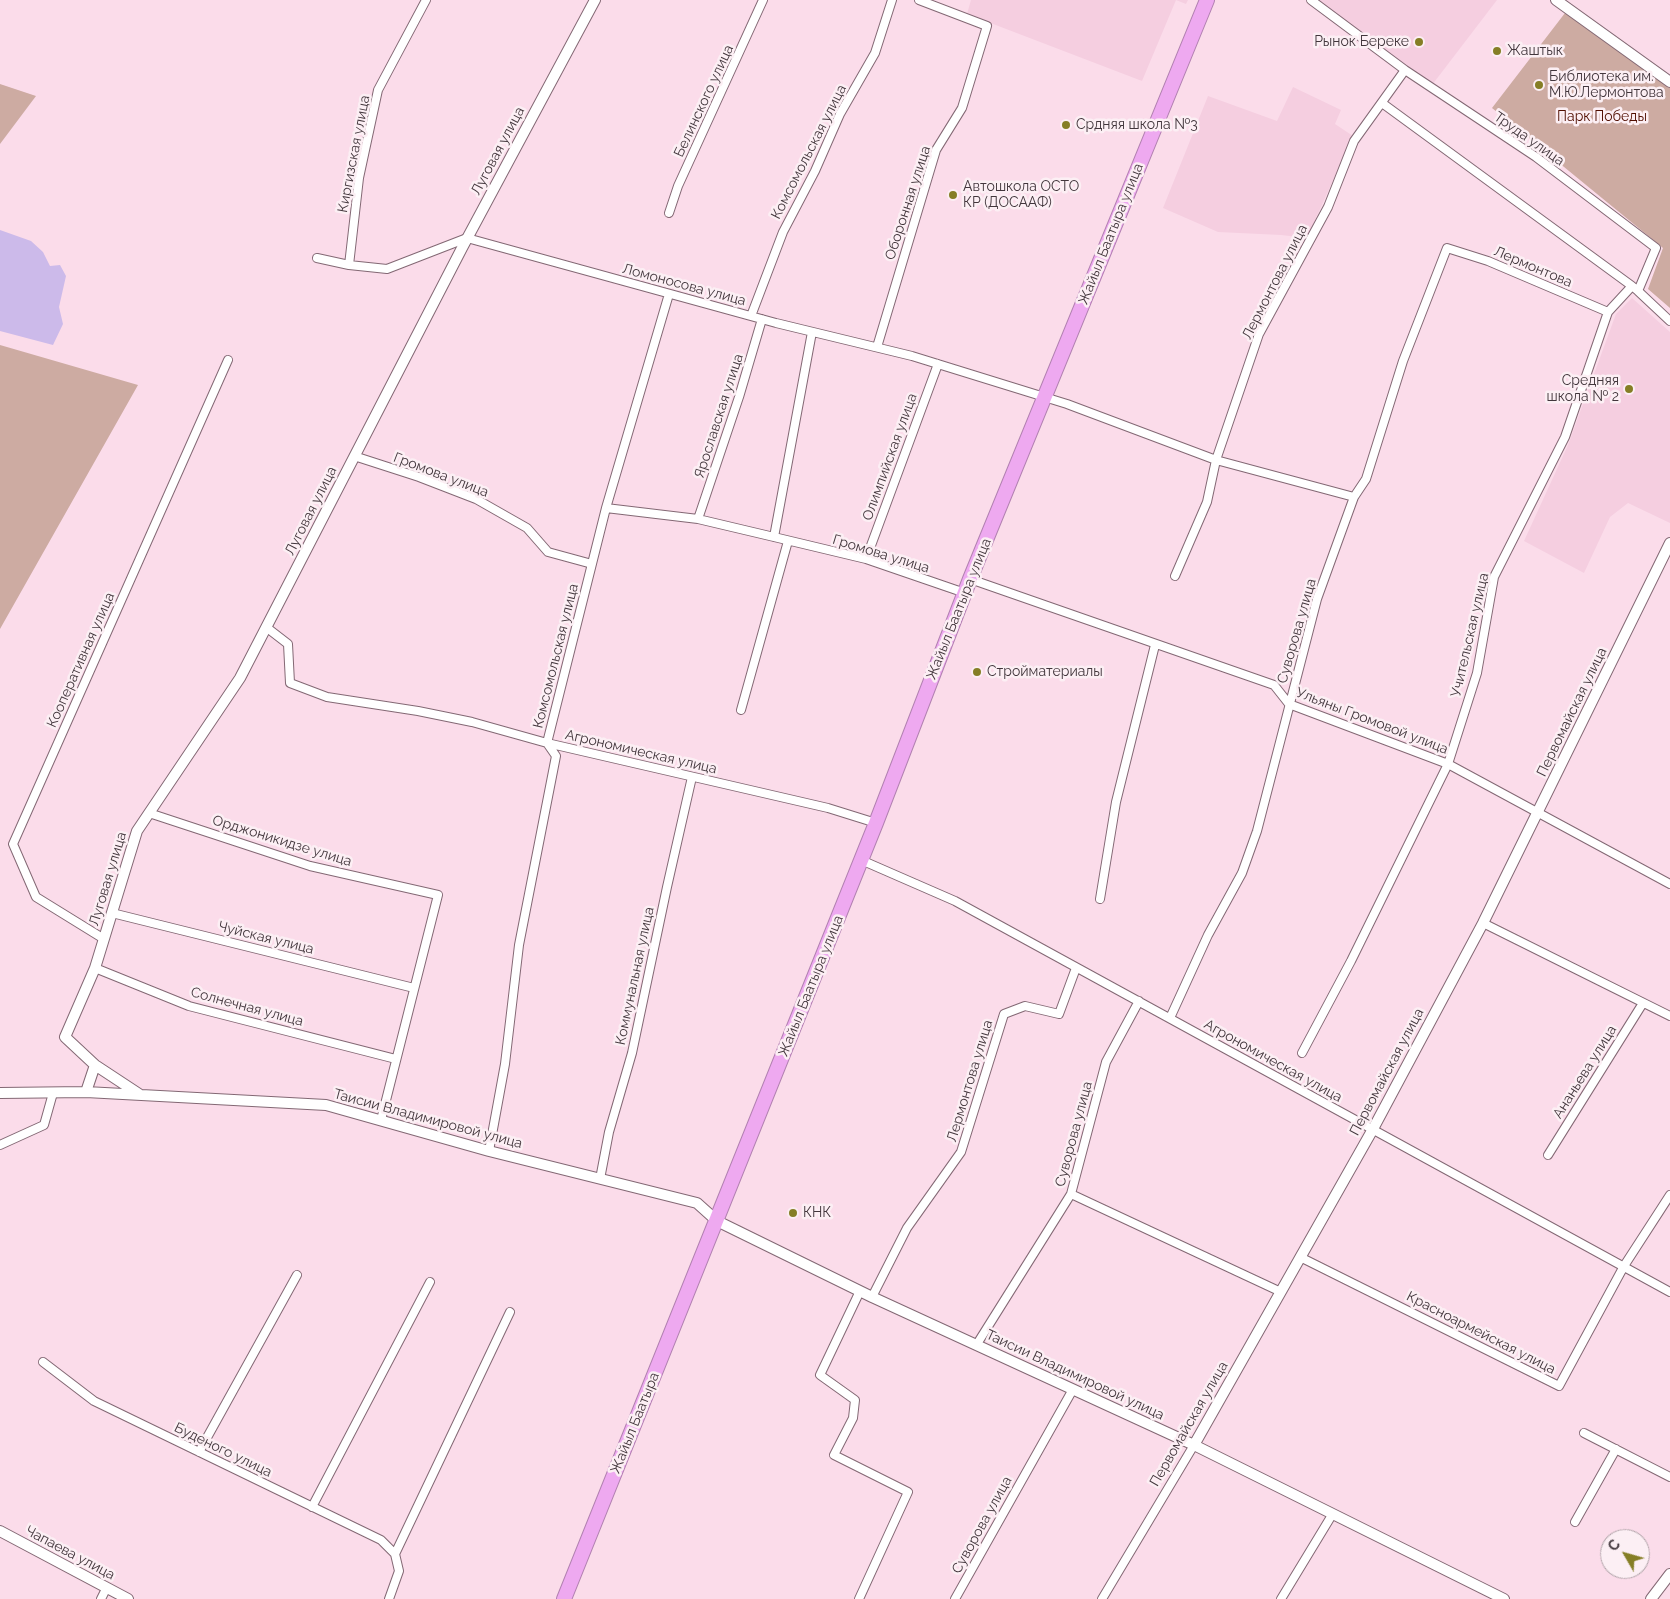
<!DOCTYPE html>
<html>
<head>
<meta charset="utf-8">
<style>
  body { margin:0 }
  #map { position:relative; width:1670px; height:1599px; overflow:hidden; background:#fbdcea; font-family:Raleway,sans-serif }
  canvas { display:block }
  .north { position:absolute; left:1600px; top:1529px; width:50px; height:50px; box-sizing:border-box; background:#fceff4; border:1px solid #b2a5aa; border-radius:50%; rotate:308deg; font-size:14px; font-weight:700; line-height:20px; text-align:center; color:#42363c }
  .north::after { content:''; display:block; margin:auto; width:18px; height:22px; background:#857e25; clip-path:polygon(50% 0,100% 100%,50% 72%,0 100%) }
</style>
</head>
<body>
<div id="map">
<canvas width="1670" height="1599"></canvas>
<div class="north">С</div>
</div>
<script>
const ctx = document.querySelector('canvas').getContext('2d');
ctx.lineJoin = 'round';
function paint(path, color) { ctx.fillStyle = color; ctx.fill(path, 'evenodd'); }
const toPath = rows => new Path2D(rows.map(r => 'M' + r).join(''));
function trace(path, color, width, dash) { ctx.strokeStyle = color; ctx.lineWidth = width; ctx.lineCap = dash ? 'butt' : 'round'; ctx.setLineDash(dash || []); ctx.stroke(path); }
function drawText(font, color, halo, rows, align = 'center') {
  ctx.font = font + ' Raleway,sans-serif'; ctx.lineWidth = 5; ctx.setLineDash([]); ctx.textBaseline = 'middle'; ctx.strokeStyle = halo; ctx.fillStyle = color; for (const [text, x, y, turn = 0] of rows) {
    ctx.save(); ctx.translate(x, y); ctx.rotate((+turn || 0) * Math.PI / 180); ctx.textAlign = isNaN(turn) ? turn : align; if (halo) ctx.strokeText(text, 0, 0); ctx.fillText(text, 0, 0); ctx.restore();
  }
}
paint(toPath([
  [971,0,1188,0,1186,4,1176,0,1142,81,967,14],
  [1316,0,1497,0,1432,85],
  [1293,87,1341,110,1335,124,1353,136,1307,238,1281,235,1218,232,1163,208,1208,96,1277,121],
  [1632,298,1670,332,1670,523,1628,503,1610,517,1584,573,1524,541,1568,445,1616,314]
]), '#f5cee0');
paint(toPath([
  [1565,13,1670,88,1670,308,1648,289,1663,248,1492,108],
  [0,84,36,96,0,144],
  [0,345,138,385,0,629]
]), '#cdaba2');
paint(toPath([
  [0,230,31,241,43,252,50,266,60,265,66,276,59,307,63,324,53,345,0,331]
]), '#ccbaea');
const street = toPath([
  [1311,0,1405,70,1536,157,1656,248,1638,291,1670,321],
  [1382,103,1632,286],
  [669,213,678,186,763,0],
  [317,258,349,265,387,269,467,238,776,323,912,356,1067,404,1216,460,1354,497],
  [349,265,359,178,378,90,426,0],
  [751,316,783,232,815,171,840,114,875,53,892,0],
  [877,347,936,150,962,108,987,26,919,0],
  [354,456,419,477,476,499,527,528,548,552,592,564],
  [606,508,698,519,774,537,866,559,965,593],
  [698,519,739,397,762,319],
  [774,537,812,332],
  [866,559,938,364],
  [1175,576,1207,502,1216,460,1259,334,1328,207,1354,141,1405,70],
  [970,579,1274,685,1289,704,1448,764,1670,884],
  [266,627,288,644,290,683,327,697,418,711,472,722,547,743,828,808,876,823],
  [741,710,788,541],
  [149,813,310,866,438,895,381,1120],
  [861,860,955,901,1670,1292],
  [1100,899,1116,802,1155,645],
  [112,913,414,988],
  [1483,923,1670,1016],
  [104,939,36,897,13,844,228,360],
  [95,968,189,1006,396,1059],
  [1170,1018,1208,935,1242,873,1257,831,1317,599,1354,497,1366,479,1403,361,1447,248,1488,261,1608,312],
  [1302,1053,1351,961,1448,764,1477,673,1494,577,1565,437,1608,312,1632,286,1638,291],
  [0,1145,44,1125,53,1093],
  [489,1151,505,1064,519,945,556,756,547,743,606,508,669,294],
  [1548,1155,1643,1003],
  [600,1179,609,1132,632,1053,667,887,692,777],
  [1071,1194,1281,1292],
  [1300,1257,1559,1386,1624,1266,1670,1195],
  [872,1297,907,1228,961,1152,1004,1014,1025,1006,1059,1014,1076,968],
  [977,1344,1071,1194,1106,1062,1139,1001],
  [43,1362,94,1401,381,1540,395,1554,399,1571,389,1599],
  [1584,1433,1670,1477],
  [199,1452,297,1275],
  [312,1507,430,1282],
  [1575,1522,1616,1449],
  [395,1554,510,1312],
  [101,1599,106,1589],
  [859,1599,908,1492,834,1455,853,1418,855,1400,820,1375,860,1291],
  [955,1599,1072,1391],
  [1102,1599,1194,1445],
  [1281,1599,1332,1515]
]);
const secondary = toPath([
  [1556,0,1670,82],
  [86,1092,95,1065],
  [0,1093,86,1092,326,1105,489,1151,697,1203,717,1221,872,1297,1194,1445,1504,1599],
  [139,1094,95,1065,65,1037,95,968,137,831,240,678,462,248,595,0],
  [1194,1445,1373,1129,1483,923,1670,543],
  [0,1531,128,1599],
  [1651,1599,1670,1574]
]);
const highway = toPath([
  [564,1599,876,823,970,579,1207,0]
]);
trace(street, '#836874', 10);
trace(secondary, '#836874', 12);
trace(highway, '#b281b1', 16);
trace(street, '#fff', 8);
trace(secondary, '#fff', 10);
trace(highway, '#eea9f0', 14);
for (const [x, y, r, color] of [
  [1419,42,5,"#857e25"],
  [1497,51,5,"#857e25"],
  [1539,85,5,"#857e25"],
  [1066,125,5,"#857e25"],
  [953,195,5,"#857e25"],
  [1629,389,5,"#857e25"],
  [977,672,5,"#857e25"],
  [793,1213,5,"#857e25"]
]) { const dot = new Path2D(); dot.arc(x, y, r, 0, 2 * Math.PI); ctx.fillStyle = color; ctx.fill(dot); trace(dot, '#fceff4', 2); }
drawText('14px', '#42363c', '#fceff4', [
  ["Рынок Береке",1409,42,"right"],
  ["Жаштык",1507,51],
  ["Библиотека им.",1549,77],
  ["М.Ю.Лермонтова",1549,93],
  ["Срдняя школа №3",1076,125],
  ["Автошкола ОСТО",963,187],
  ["КР (ДОСААФ)",963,203],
  ["Средняя",1619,381,"right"],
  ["школа № 2",1619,397,"right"],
  ["Стройматериалы",987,672],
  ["КНК",803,1213]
], 'left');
drawText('14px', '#42363c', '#fceff4', [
  ["Белинского улица",704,101,-65],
  ["Труда улица",1529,139,35],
  ["Луговая улица",498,151,-62],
  ["Комсомольская улица",809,152,-63],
  ["Киргизская улица",354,154,-79],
  ["Оборонная улица",908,203,-72],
  ["Жайыл Баатыра улица",1111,234,-68],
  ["Лермонтова",1533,267,23],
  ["Лермонтова улица",1275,282,-63],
  ["Ломоносова улица",684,285,15],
  ["Ярославская улица",719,416,-72],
  ["Олимпийская улица",890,457,-70],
  ["Громова улица",441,475,21],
  ["Луговая улица",311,511,-63],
  ["Громова улица",881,554,17],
  ["Жайыл Баатыра улица",959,609,-68],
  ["Суворова улица",1297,631,-74],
  ["Учительская улица",1470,635,-77],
  ["Комсомольская улица",556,656,-76],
  ["Кооперативная улица",81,660,-66],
  ["Первомайская улица",1572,712,-64],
  ["Ульяны Громовой улица",1372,721,21],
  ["Агрономическая улица",641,752,13],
  ["Орджоникидзе улица",282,841,17],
  ["Луговая улица",108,879,-73],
  ["Чуйская улица",266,938,14],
  ["Коммунальная улица",635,976,-78],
  ["Жайыл Баатыра улица",811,986,-68],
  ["Солнечная улица",247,1007,15],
  ["Агрономическая улица",1273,1061,29],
  ["Первомайская улица",1387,1072,-62],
  ["Ананьева улица",1585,1072,-58],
  ["Лермонтова улица",970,1081,-73],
  ["Таисии Владимировой улица",428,1119,15],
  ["Суворова улица",1074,1134,-75],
  ["Красноармейская улица",1481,1333,27],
  ["Таисии Владимировой улица",1075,1375,25],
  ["Жайыл Баатыра",635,1423,-68],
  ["Первомайская улица",1189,1424,-60],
  ["Буденого улица",223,1450,26],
  ["Суворова улица",982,1525,-61],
  ["Чапаева улица",70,1553,28]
]);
drawText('14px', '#500e00', '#fceff4', [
  ["Парк Победы",1602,117]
]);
</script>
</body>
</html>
